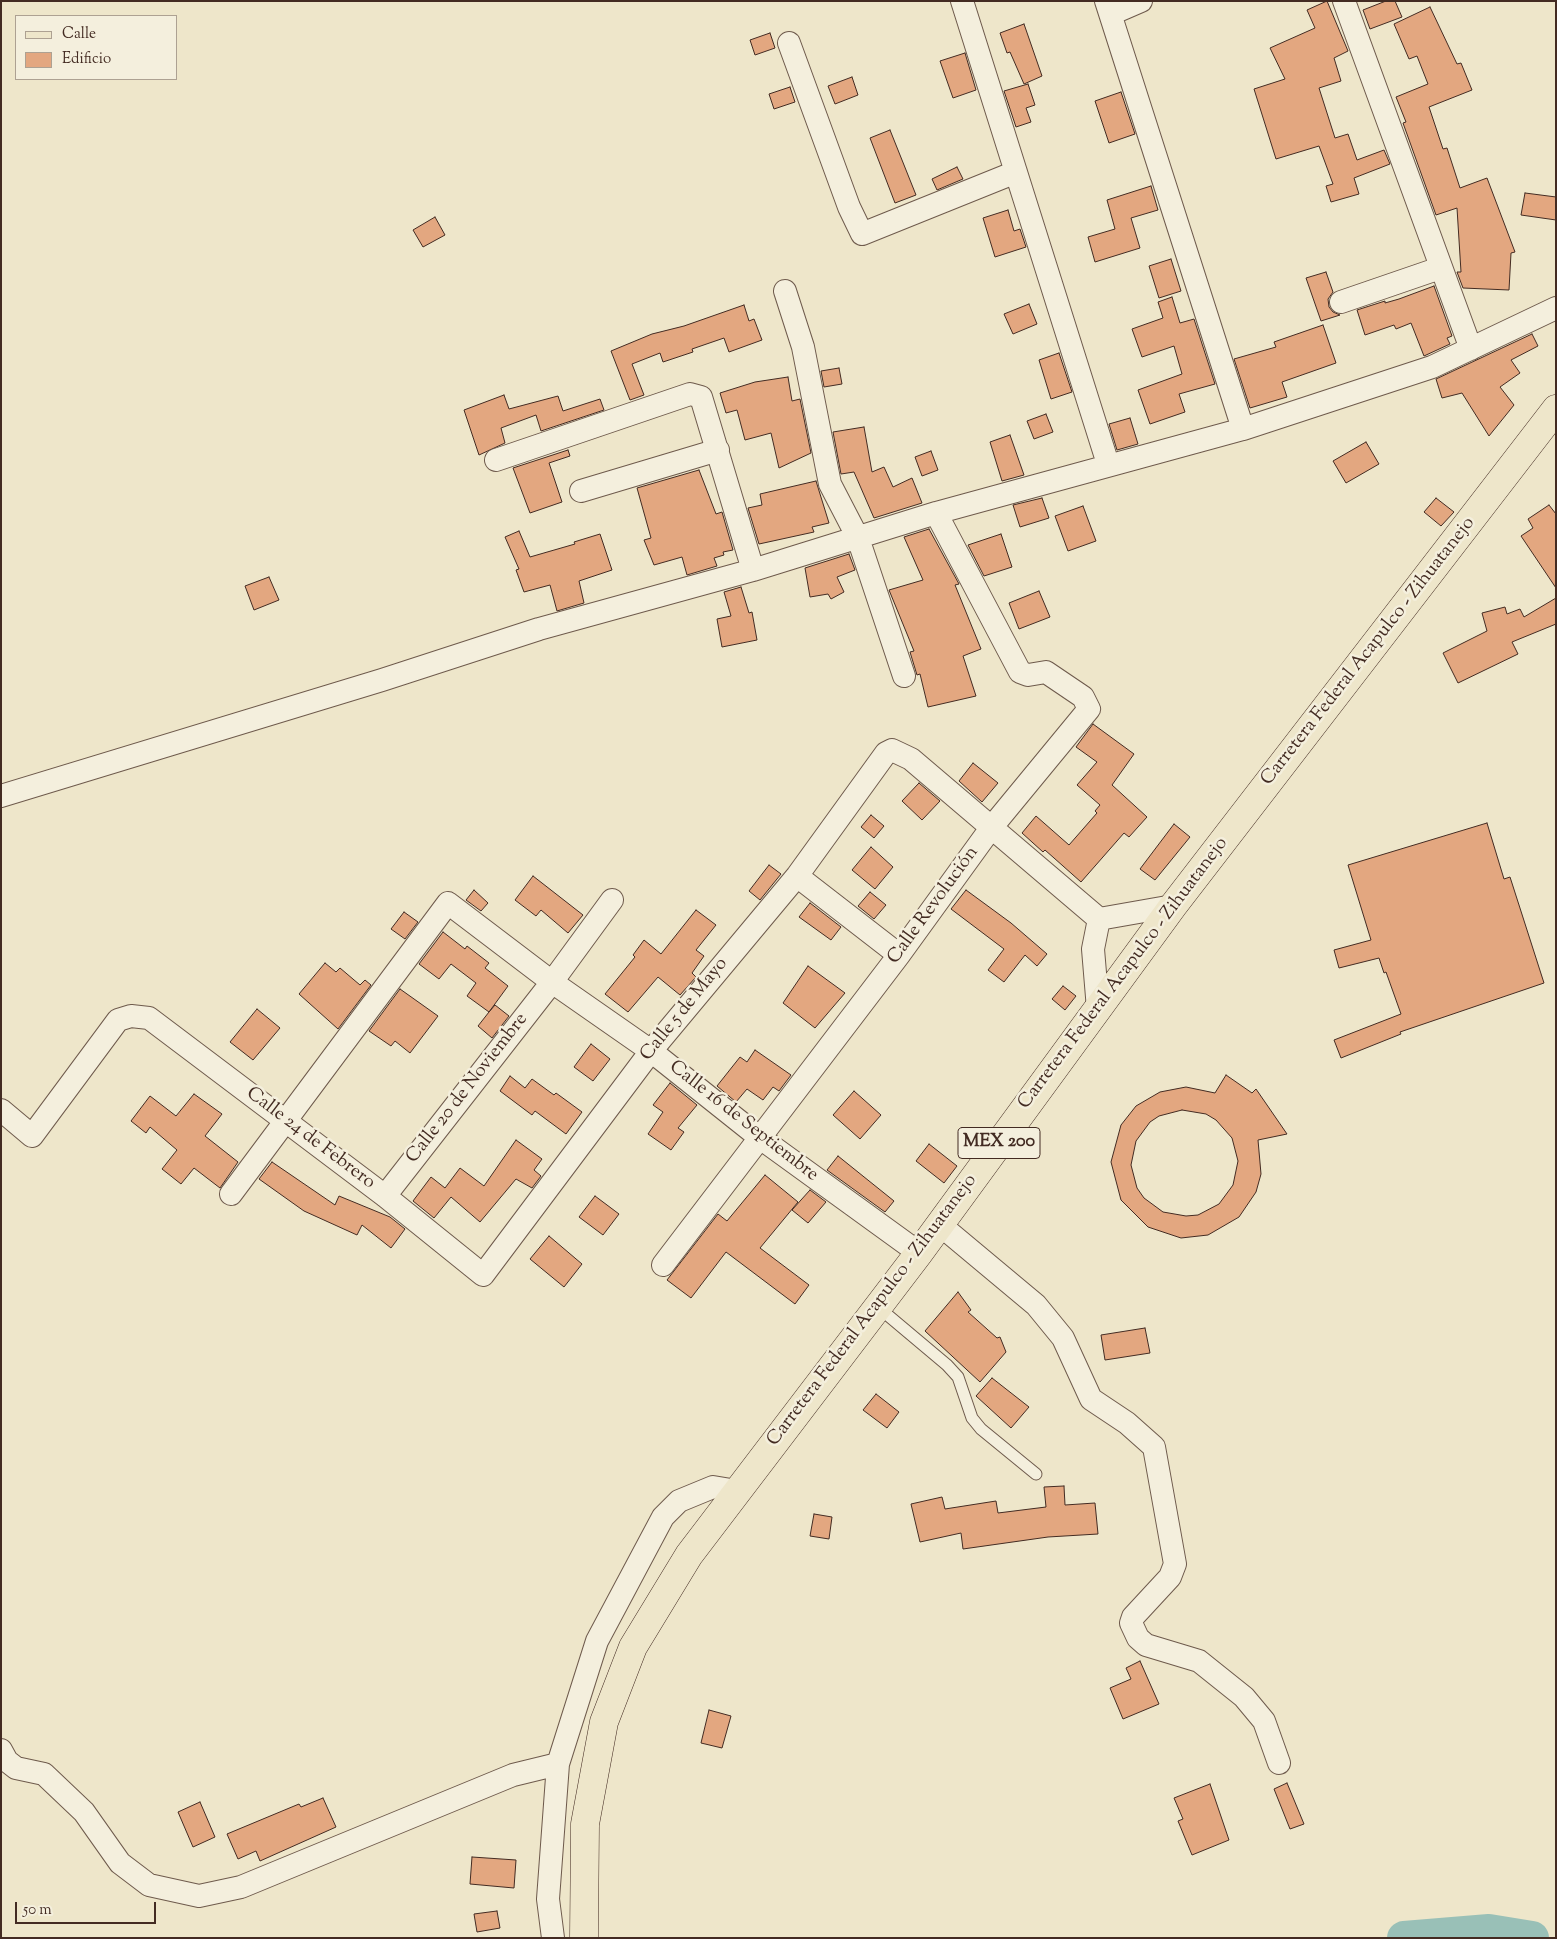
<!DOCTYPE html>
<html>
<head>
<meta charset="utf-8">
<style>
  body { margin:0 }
  #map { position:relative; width:1557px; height:1939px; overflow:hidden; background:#eee6ca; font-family:"Sorts Mill Goudy",serif }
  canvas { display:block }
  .frame { position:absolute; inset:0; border:2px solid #432b22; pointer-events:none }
  .legend { position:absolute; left:15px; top:15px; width:162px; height:65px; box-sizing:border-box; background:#f4efdd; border:1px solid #ada192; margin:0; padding:6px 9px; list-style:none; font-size:15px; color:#432b22 }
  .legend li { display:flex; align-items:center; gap:10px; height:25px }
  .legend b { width:25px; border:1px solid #ada192 }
  .scale { position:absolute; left:15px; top:1902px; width:141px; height:22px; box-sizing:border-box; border:2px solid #432b22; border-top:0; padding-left:6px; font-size:15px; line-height:18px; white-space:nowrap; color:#432b22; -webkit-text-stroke:4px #f4efdd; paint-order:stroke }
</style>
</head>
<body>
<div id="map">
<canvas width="1557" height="1939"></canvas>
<div class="frame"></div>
<ul class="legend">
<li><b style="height:6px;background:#eee6ca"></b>Calle</li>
<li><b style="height:14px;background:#e3a780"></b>Edificio</li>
</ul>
<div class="scale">50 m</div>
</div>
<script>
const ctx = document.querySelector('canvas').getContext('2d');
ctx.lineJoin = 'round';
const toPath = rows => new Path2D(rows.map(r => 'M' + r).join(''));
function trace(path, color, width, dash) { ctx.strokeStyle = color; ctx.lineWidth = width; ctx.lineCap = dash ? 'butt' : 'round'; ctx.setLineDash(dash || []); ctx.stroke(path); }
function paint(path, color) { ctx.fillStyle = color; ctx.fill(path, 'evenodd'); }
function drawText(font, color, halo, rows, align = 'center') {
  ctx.font = font + ' "Sorts Mill Goudy",serif'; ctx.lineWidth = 5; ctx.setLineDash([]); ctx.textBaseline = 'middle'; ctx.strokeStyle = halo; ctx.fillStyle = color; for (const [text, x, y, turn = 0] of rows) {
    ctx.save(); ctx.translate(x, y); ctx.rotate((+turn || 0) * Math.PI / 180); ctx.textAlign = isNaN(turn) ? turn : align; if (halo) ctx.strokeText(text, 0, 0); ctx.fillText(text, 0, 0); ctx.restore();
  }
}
trace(toPath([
  [1404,1938,1489,1931,1532,1938]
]), '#99c0b7', 34);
const building = toPath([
  [1327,1,1348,51,1334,58,1341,81,1319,88,1335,138,1348,134,1357,160,1384,150,1390,164,1354,178,1359,194,1331,202,1326,186,1333,184,1319,146,1276,159,1254,89,1285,79,1270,48,1315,28,1307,10,1327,1],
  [1386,1,1395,1,1402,17,1370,29,1363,10,1386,1],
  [1430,7,1457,64,1461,63,1472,90,1429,107,1443,149,1447,148,1460,188,1487,178,1515,252,1511,253,1509,290,1463,288,1457,272,1461,272,1457,208,1436,215,1403,123,1406,122,1396,97,1428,84,1417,56,1409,59,1394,24,1430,7],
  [1024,24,1042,76,1024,84,1010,52,1007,53,1000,33,1024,24],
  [770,33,775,48,755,55,750,40,770,33],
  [965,53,976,90,953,98,940,61,965,53],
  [852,77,858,95,835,104,828,86,852,77],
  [1028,84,1035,105,1026,108,1031,122,1016,127,1004,91,1028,84],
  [790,87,795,102,774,109,769,94,790,87],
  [1121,92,1135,134,1109,143,1095,101,1121,92],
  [890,130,916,195,895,203,870,138,890,130],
  [957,167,963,179,937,190,932,179,957,167],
  [1151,186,1158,210,1131,218,1140,248,1095,262,1088,237,1115,229,1107,200,1151,186],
  [1525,193,1556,197,1556,220,1521,215,1525,193],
  [1008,210,1014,231,1020,229,1026,247,995,257,983,218,1008,210],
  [435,217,445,235,423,247,413,230,435,217],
  [1171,259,1181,291,1159,298,1149,266,1171,259],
  [1326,272,1333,292,1328,299,1329,307,1333,312,1340,315,1321,321,1306,278,1326,272],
  [1434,286,1452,336,1447,338,1450,344,1424,356,1411,323,1396,329,1394,325,1365,335,1357,310,1385,301,1385,303,1399,299,1434,286],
  [1172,297,1180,323,1194,319,1215,384,1179,394,1185,412,1150,424,1138,390,1182,374,1174,346,1142,357,1132,329,1163,318,1158,302,1172,297],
  [1029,304,1037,324,1013,334,1004,314,1029,304],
  [744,305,749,321,754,319,762,340,729,352,724,338,692,349,693,352,663,362,660,353,632,364,644,395,630,400,611,351,652,334,684,326,744,305],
  [1323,325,1336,363,1282,382,1287,397,1250,408,1234,359,1276,347,1274,342,1323,325],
  [1532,334,1538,346,1511,360,1520,373,1500,387,1514,405,1489,436,1462,393,1442,398,1436,379,1532,334],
  [1059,353,1072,392,1051,399,1039,360,1059,353],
  [839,368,842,384,824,387,821,371,839,368],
  [788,377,792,401,800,399,811,453,779,468,771,433,745,440,737,410,726,413,720,393,755,382,788,377],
  [504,395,509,409,558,396,563,411,600,399,604,410,541,431,536,415,501,428,505,443,479,455,464,410,504,395],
  [1046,414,1053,432,1034,439,1027,421,1046,414],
  [1130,418,1138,444,1117,450,1109,424,1130,418],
  [864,427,872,472,884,467,893,487,912,478,922,503,874,518,854,472,841,474,833,432,864,427],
  [1010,435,1024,475,1002,481,990,442,1010,435],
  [1366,442,1379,464,1346,483,1333,461,1366,442],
  [568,450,570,456,549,463,562,502,530,513,513,468,568,450],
  [931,451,938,470,922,476,915,457,931,451],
  [699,470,716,514,722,512,733,550,723,552,724,555,714,558,717,566,687,575,682,557,654,565,644,540,651,538,637,488,699,470],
  [816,481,829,523,812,527,814,532,759,544,748,508,762,505,760,494,816,481],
  [1042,498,1049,518,1020,527,1013,505,1042,498],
  [1436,498,1454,512,1441,526,1424,512,1436,498],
  [1549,505,1556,514,1556,588,1521,536,1533,528,1528,519,1549,505],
  [1083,506,1096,541,1068,551,1055,516,1083,506],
  [929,529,959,584,955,585,981,649,963,656,976,696,928,707,920,674,917,675,910,652,914,651,889,590,923,580,904,537,929,529],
  [519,531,530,557,575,544,574,542,600,534,612,570,579,581,584,603,557,611,550,585,524,592,516,570,519,569,505,537,519,531],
  [1001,534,1012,567,984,576,968,545,1001,534],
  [849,554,855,570,837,577,844,592,831,599,828,594,810,597,805,568,849,554],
  [269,577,279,600,254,610,245,586,269,577],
  [741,587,749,613,752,612,757,640,722,647,717,619,731,616,724,592,741,587],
  [1039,591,1050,617,1019,629,1009,603,1039,591],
  [1556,598,1556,624,1512,642,1518,654,1458,683,1443,653,1487,631,1482,613,1505,607,1507,614,1520,609,1524,617,1556,598],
  [1093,724,1134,754,1112,785,1147,817,1129,837,1124,833,1081,882,1045,850,1043,852,1022,833,1036,816,1069,845,1097,813,1095,811,1100,805,1077,785,1097,762,1076,747,1093,724],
  [973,763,998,783,982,802,959,781,973,763],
  [919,783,940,801,922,820,902,801,919,783],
  [871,815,884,826,874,838,861,827,871,815],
  [1487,823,1504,879,1510,877,1544,983,1400,1032,1401,1034,1341,1058,1334,1040,1401,1014,1386,972,1384,973,1379,958,1339,968,1334,950,1371,940,1348,865,1487,823],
  [1174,824,1190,837,1155,880,1140,869,1174,824],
  [871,847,893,867,875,889,852,870,871,847],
  [769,865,781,874,760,900,749,891,769,865],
  [533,876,583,915,568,933,541,910,536,916,515,900,533,876],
  [474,890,488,903,481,911,466,900,474,890],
  [966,890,1011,923,1047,954,1037,966,1025,955,1004,982,988,970,1004,949,951,909,966,890],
  [870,892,886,905,874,919,858,906,870,892],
  [810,903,841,927,831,940,799,917,810,903],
  [696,910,716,925,696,950,704,956,692,973,696,977,680,995,658,977,628,1012,605,994,635,957,633,955,644,940,661,954,696,910],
  [404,912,418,922,405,939,391,929,404,912],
  [443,932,465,949,467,946,489,963,485,968,508,986,489,1012,495,1005,509,1016,492,1038,478,1026,489,1012,467,996,476,983,451,964,439,979,419,964,443,932],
  [325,963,336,972,340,968,360,985,365,980,371,985,338,1029,299,994,325,963],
  [808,966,845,993,815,1028,783,1003,808,966],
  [1063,986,1076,996,1065,1010,1052,999,1063,986],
  [400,989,438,1016,410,1053,395,1041,391,1046,369,1031,400,989],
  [257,1009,280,1028,253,1060,230,1042,257,1009],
  [591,1044,610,1059,593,1081,574,1067,591,1044],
  [755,1050,791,1075,779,1091,773,1087,763,1100,747,1089,736,1102,717,1086,740,1057,747,1062,755,1050],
  [1226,1075,1252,1093,1256,1089,1287,1134,1258,1140,1261,1174,1256,1192,1239,1217,1208,1235,1181,1238,1148,1227,1121,1200,1111,1162,1121,1125,1136,1106,1160,1092,1186,1087,1215,1093,1226,1075],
  [1182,1110,1206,1114,1216,1120,1232,1138,1238,1161,1233,1185,1219,1204,1198,1215,1186,1216,1163,1212,1144,1198,1137,1188,1131,1165,1136,1141,1150,1122,1159,1116,1182,1110],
  [510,1076,525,1088,532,1079,554,1095,556,1093,582,1112,566,1134,535,1111,532,1115,500,1091,510,1076],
  [670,1083,697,1105,678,1128,684,1132,671,1150,648,1134,663,1112,653,1105,670,1083],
  [854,1091,881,1115,860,1139,833,1115,854,1091],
  [194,1094,222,1114,205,1136,238,1162,220,1188,194,1168,181,1184,162,1169,177,1150,150,1127,146,1133,131,1121,150,1096,176,1116,194,1094],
  [516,1140,542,1159,534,1170,541,1176,532,1188,516,1179,480,1222,451,1197,434,1218,413,1201,431,1177,445,1188,460,1168,484,1186,516,1140],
  [929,1144,957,1166,944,1183,916,1161,929,1144],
  [838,1156,894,1201,885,1212,827,1170,838,1156],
  [272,1162,335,1205,339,1196,390,1217,405,1229,391,1248,362,1225,357,1235,304,1211,259,1179,272,1162],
  [765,1175,798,1202,760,1248,809,1285,795,1304,726,1252,691,1298,667,1280,718,1214,727,1221,765,1175],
  [810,1190,826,1202,808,1223,792,1210,810,1190],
  [595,1196,619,1214,603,1235,579,1217,595,1196],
  [549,1236,582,1264,564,1287,530,1259,549,1236],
  [958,1292,971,1310,968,1312,997,1338,1000,1337,1006,1352,980,1382,925,1331,958,1292],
  [1145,1328,1150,1353,1105,1360,1101,1335,1145,1328],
  [992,1378,1029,1407,1011,1428,976,1396,992,1378],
  [876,1394,899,1412,887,1428,863,1410,876,1394],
  [1064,1486,1065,1505,1095,1503,1098,1534,1048,1537,963,1549,961,1533,920,1542,911,1504,942,1497,945,1509,996,1501,998,1513,1046,1507,1044,1487,1064,1486],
  [814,1514,832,1517,829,1539,810,1536,814,1514],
  [1140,1661,1159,1704,1123,1719,1110,1688,1131,1679,1126,1668,1140,1661],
  [709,1710,731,1716,722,1748,701,1743,709,1710],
  [1287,1783,1304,1824,1290,1829,1274,1789,1287,1783],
  [1210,1784,1229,1840,1192,1855,1178,1821,1183,1819,1174,1798,1210,1784],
  [323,1798,336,1827,260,1861,256,1851,238,1859,227,1834,299,1804,301,1807,323,1798],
  [200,1802,215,1837,193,1847,178,1812,200,1802],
  [472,1857,516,1860,514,1888,470,1884,472,1857],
  [497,1911,500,1928,477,1932,474,1914,497,1911]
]);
paint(building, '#e3a780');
trace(building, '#432b22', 1);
const lane = toPath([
  [878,1307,947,1365,958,1377,972,1418,981,1429,1036,1474]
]);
const street = toPath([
  [962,1,1108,464],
  [1106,1,1243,429],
  [1344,1,1471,349],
  [1111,14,1141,1],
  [789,43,849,207,862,234,1016,172],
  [785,291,803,347,830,484,858,538,904,676],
  [1341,302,1440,268],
  [496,460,690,394,701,397,753,570],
  [581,491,718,450],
  [1,796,382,680,539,629,753,570,936,513,1243,429,1432,367,1556,308],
  [797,876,899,955],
  [1099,919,1173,906],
  [1098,1009,1093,949,1099,919],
  [1,1110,32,1136,118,1020,131,1016,149,1018,385,1196,483,1275,651,1051,797,876,886,753,892,750,911,759,1099,919],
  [231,1194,448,903,552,982,651,1051,759,1137,919,1253],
  [385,1196,552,982,612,900],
  [939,1224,1036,1305,1063,1338,1091,1399,1127,1423,1154,1447,1175,1564,1170,1577,1133,1617,1131,1623,1138,1638,1146,1645,1199,1661,1244,1697,1264,1721,1279,1763],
  [663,1265,899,955,991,828,1089,709,1083,697,1046,672,1028,675,1020,672,936,513],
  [1,1750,7,1761,16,1768,44,1774,84,1812,120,1863,149,1885,199,1896,241,1887,513,1775,558,1764],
  [553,1938,548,1899,558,1764,597,1641,663,1517,679,1501,713,1487,737,1491]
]);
const primary = toPath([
  [584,1938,585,1824,604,1722,633,1647,689,1555,919,1253,1173,906,1556,409]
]);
trace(lane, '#6e5a4c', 13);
trace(street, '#6e5a4c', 24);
trace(primary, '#432b22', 29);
trace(lane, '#f4efdd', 11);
trace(street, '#f4efdd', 22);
trace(primary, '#eee6ca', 28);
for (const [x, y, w] of [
  [999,1143,82]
]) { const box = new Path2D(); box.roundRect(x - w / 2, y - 15.5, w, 31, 4); ctx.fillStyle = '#f4efdd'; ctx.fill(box); trace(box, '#432b22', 1); }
drawText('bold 18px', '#432b22', null, [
  ["MEX 200",999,1143]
]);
drawText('19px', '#432b22', '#f4efdd', [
  ["Carretera Federal Acapulco - Zihuatanejo",1369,652,-52],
  ["Calle Revolución",934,906,-54],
  ["Carretera Federal Acapulco - Zihuatanejo",1124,974,-53],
  ["Calle 5 de Mayo",685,1010,-51],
  ["Calle 20 de Noviembre",468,1089,-52],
  ["Calle 16 de Septiembre",743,1122,38],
  ["Calle 24 de Febrero",310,1139,37],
  ["Carretera Federal Acapulco - Zihuatanejo",873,1311,-53]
]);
</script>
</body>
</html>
